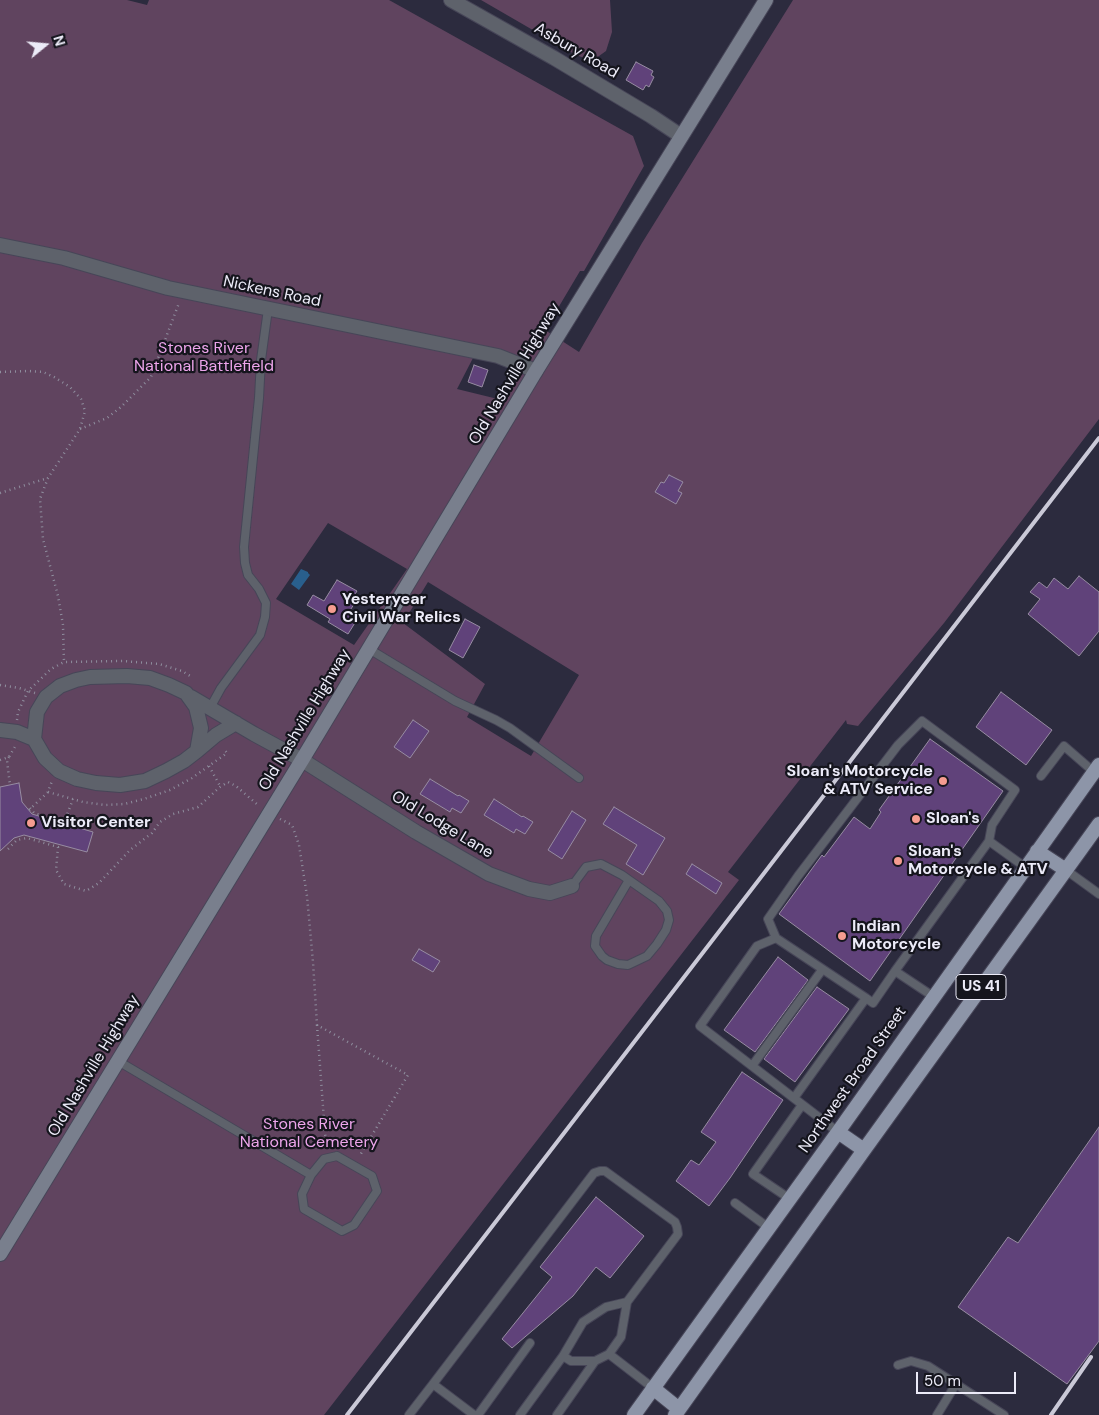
<!DOCTYPE html>
<html>
<head>
<meta charset="utf-8">
<style>
  body { margin:0 }
  #map { position:relative; width:1099px; height:1415px; overflow:hidden; background:#2c2b3e; font-family:"DM Sans",sans-serif }
  canvas { display:block }
  .north { position:absolute; left:20px; top:20px; width:50px; height:50px; -webkit-text-stroke:4px #15151d; paint-order:stroke; rotate:73deg; font-size:14px; font-weight:700; line-height:20px; text-align:center; color:#ecebf8 }
  .north::after { content:''; display:block; margin:auto; width:18px; height:22px; background:#ecebf8; clip-path:polygon(50% 0,100% 100%,50% 72%,0 100%) }
  .scale { position:absolute; left:916px; top:1372px; width:100px; height:22px; box-sizing:border-box; border:2px solid #ecebf8; border-top:0; padding-left:6px; font-size:15px; line-height:18px; white-space:nowrap; color:#ecebf8; -webkit-text-stroke:4px #15151d; paint-order:stroke }
</style>
</head>
<body>
<div id="map">
<canvas width="1099" height="1415"></canvas>
<div class="north">N</div>
<div class="scale">50 m</div>
</div>
<script>
const ctx = document.querySelector('canvas').getContext('2d');
ctx.lineJoin = 'round';
function paint(path, color) { ctx.fillStyle = color; ctx.fill(path, 'evenodd'); }
const toPath = rows => new Path2D(rows.map(r => 'M' + r).join(''));
function trace(path, color, width, dash) { ctx.strokeStyle = color; ctx.lineWidth = width; ctx.lineCap = dash ? 'butt' : 'round'; ctx.setLineDash(dash || []); ctx.stroke(path); }
function drawText(font, color, halo, rows, align = 'center') {
  ctx.font = font + ' "DM Sans",sans-serif'; ctx.lineWidth = 4.5; ctx.setLineDash([]); ctx.textBaseline = 'middle'; ctx.strokeStyle = halo; ctx.fillStyle = color; for (const [text, x, y, turn = 0] of rows) {
    ctx.save(); ctx.translate(x, y); ctx.rotate((+turn || 0) * Math.PI / 180); ctx.textAlign = isNaN(turn) ? turn : align; if (halo) ctx.strokeText(text, 0, 0); ctx.fillText(text, 0, 0); ctx.restore();
  }
}
paint(toPath([
  [0,0,127,0,147,5,149,0,389,0,633,136,644,166,584,271,580,271,545,330,579,352,642,243,793,0,1099,0,1099,419,944,623,858,726,847,724,846,720,728,872,739,880,324,1415,0,1415],
  [473,358,522,369,506,401,457,389],
  [328,523,407,569,354,645,276,599],
  [428,582,579,675,531,756,467,717,485,684,403,623],
  [481,0,610,0,612,32,606,51,592,61,576,55]
]), '#60445f');
paint(toPath([
  [301,569,308,572,308,573,310,575,299,590,291,584]
]), '#295f8d');
const building = toPath([
  [636,62,653,71,651,75,654,77,649,87,646,85,643,90,626,80,636,62],
  [474,365,488,370,482,387,468,382,474,365],
  [669,475,683,482,678,491,682,493,676,504,655,492,661,482,664,483,669,475],
  [1079,576,1099,592,1099,631,1079,656,1028,614,1040,599,1030,592,1039,582,1047,588,1054,578,1068,589,1079,576],
  [337,580,357,591,352,599,356,601,349,612,358,618,348,634,328,622,330,619,307,605,313,595,324,601,337,580],
  [465,619,480,627,463,658,449,650,465,619],
  [1001,692,1052,730,1026,765,976,727,1001,692],
  [413,720,429,731,410,758,394,747,413,720],
  [930,739,1003,791,870,981,779,914,822,855,824,857,854,817,870,829,881,812,879,810,930,739],
  [430,779,458,796,459,795,469,801,461,813,452,808,450,812,420,794,430,779],
  [19,783,22,802,32,814,93,832,87,852,24,835,14,838,0,851,0,787,19,783],
  [494,799,522,817,523,816,533,822,525,834,516,829,514,833,484,815,494,799],
  [614,807,665,838,643,875,626,864,637,845,603,824,614,807],
  [572,811,586,820,562,859,548,850,572,811],
  [692,864,722,883,716,894,686,874,692,864],
  [419,949,440,961,433,972,412,960,419,949],
  [778,957,808,980,755,1052,724,1030,778,957],
  [817,987,849,1009,795,1082,764,1059,817,987],
  [742,1072,783,1100,730,1178,709,1206,676,1181,691,1160,699,1165,716,1142,701,1132,742,1072],
  [1099,1127,1099,1341,1067,1384,958,1307,1008,1237,1018,1243,1099,1127],
  [596,1197,644,1236,610,1278,596,1267,573,1296,512,1348,502,1339,552,1277,540,1267,596,1197]
]);
paint(building, '#60427a');
trace(building, '#978ca2', 1);
const service = toPath([
  [369,649,455,701,496,720,510,728,579,778],
  [210,708,221,688,260,635,265,617,266,603,259,589,248,575,245,563,244,547,259,398,261,360,268,309],
  [1041,776,1064,746,1094,772],
  [1066,870,1099,894],
  [572,886,586,867,601,864,622,875,629,880,659,901,667,911,669,920,666,930,657,944,647,956,628,965,618,964,607,960,602,956,595,946,596,936,629,880],
  [776,938,768,919,798,876,898,745,922,721,1015,790,992,825,989,841],
  [895,971,989,841,1025,867],
  [118,1061,311,1175],
  [752,1066,822,970],
  [794,1098,866,998,873,1003,895,971,934,997],
  [838,1132,700,1026,757,946,776,938,866,998],
  [337,1156,372,1176,377,1191,354,1225,342,1231,304,1209,302,1194,311,1175,324,1159,337,1156],
  [790,1199,753,1174,802,1105],
  [735,1203,769,1228],
  [627,1302,621,1337,609,1354,595,1361,571,1361,563,1356,583,1322,606,1307,627,1302],
  [609,1354,653,1388],
  [898,1365,911,1361,928,1366,1004,1415],
  [409,1415,433,1384],
  [474,1415,433,1384,594,1173,600,1171,605,1171,675,1222,677,1227,678,1234,627,1302],
  [478,1415,530,1343],
  [520,1415,563,1356],
  [557,1415,595,1361],
  [937,1415,956,1384]
]);
const minor = toPath([
  [451,0,554,58,651,116,681,136],
  [0,245,64,258,168,288,498,356,536,371],
  [191,697,254,734,302,760,416,832,489,874,529,889,550,893,572,886],
  [0,730,17,732,34,739,45,758,59,771,77,779,96,783,120,785,145,781,166,771,184,761,197,751,201,728,196,707,186,693,169,685,150,678,127,676,90,677,76,680,60,686,46,697,37,712,34,739],
  [197,751,216,735,236,723]
]);
const secondary = toPath([
  [0,1254,302,760,536,371,766,0]
]);
const primary = toPath([
  [1037,851,1066,870],
  [838,1132,864,1150],
  [653,1388,679,1409],
  [634,1415,838,1132,1099,765],
  [675,1415,864,1150,1099,824]
]);
trace(service, '#474658', 10);
trace(minor, '#474658', 16);
trace(secondary, '#474658', 16);
trace(primary, '#474658', 16);
trace(toPath([
  [0,372,29,371,43,372,54,377,70,387,81,399,85,411,80,429,48,478,40,499,43,539,58,596,63,625,64,662],
  [80,429,107,418,121,407,151,377,179,303],
  [0,493,48,478],
  [0,685,19,688,35,693],
  [17,720,18,712,28,691,51,669,64,662,123,661,159,664,182,671,192,677],
  [9,757,7,760,8,769,10,785],
  [0,760,9,757,16,745],
  [209,766,220,786],
  [48,792,83,802,105,805,124,804,144,799,170,790,192,778,227,753,224,749],
  [30,808,34,813,69,824],
  [29,810,48,792,52,781],
  [280,819,292,825,299,845,307,896,313,962,317,1025,408,1075,359,1157],
  [64,823,73,799],
  [8,849,17,840,27,838,58,847,56,870,64,884,86,891,99,883,130,850,152,833,160,822,173,814,198,807,220,787,228,782,236,786,258,805],
  [317,1025,325,1134,328,1148]
]), '#8f8e9e', 2.5, [1, 4]);
trace(service, '#5e626b', 8);
trace(minor, '#5e626b', 14);
trace(secondary, '#797f8d', 14);
trace(primary, '#8d95a8', 14);
trace(toPath([
  [347,1415,1099,438],
  [1051,1415,1091,1357]
]), '#cac9d7', 4);
for (const [x, y, r, color] of [
  [332,609,5,"#f59c90"],
  [943,781,5,"#f59c90"],
  [916,819,5,"#f59c90"],
  [31,823,5,"#f59c90"],
  [898,861,5,"#f59c90"],
  [842,936,5,"#f59c90"]
]) { const dot = new Path2D(); dot.arc(x, y, r, 0, 2 * Math.PI); ctx.fillStyle = color; ctx.fill(dot); trace(dot, '#15151d', 2); }
for (const [x, y, w] of [
  [981,987,50]
]) { const box = new Path2D(); box.roundRect(x - w / 2, y - 12.5, w, 25, 4); ctx.fillStyle = '#15151d'; ctx.fill(box); trace(box, '#ecebf8', 1); }
drawText('bold 15px', '#ecebf8', null, [
  ["US 41",981,987]
]);
drawText('16px', '#ecebf8', '#15151d', [
  ["Asbury Road",576,51,30],
  ["Nickens Road",272,292,12],
  ["Old Nashville Highway",515,374,-59],
  ["Old Nashville Highway",305,720,-59],
  ["Old Lodge Lane",442,825,31],
  ["Old Nashville Highway",94,1066,-59],
  ["Northwest Broad Street",853,1080,-55]
]);
drawText('16px', '#eda5eb', '#15151d', [
  ["Stones River",204,349],
  ["National Battlefield",204,367],
  ["Stones River",309,1125],
  ["National Cemetery",309,1143]
]);
drawText('bold 16px', '#ecebf8', '#15151d', [
  ["Yesteryear",342,600],
  ["Civil War Relics",342,618],
  ["Sloan's Motorcycle",933,772,"right"],
  ["& ATV Service",933,790,"right"],
  ["Sloan's",926,819],
  ["Visitor Center",41,823],
  ["Sloan's",908,852],
  ["Motorcycle & ATV",908,870],
  ["Indian",852,927],
  ["Motorcycle",852,945]
], 'left');
</script>
</body>
</html>
